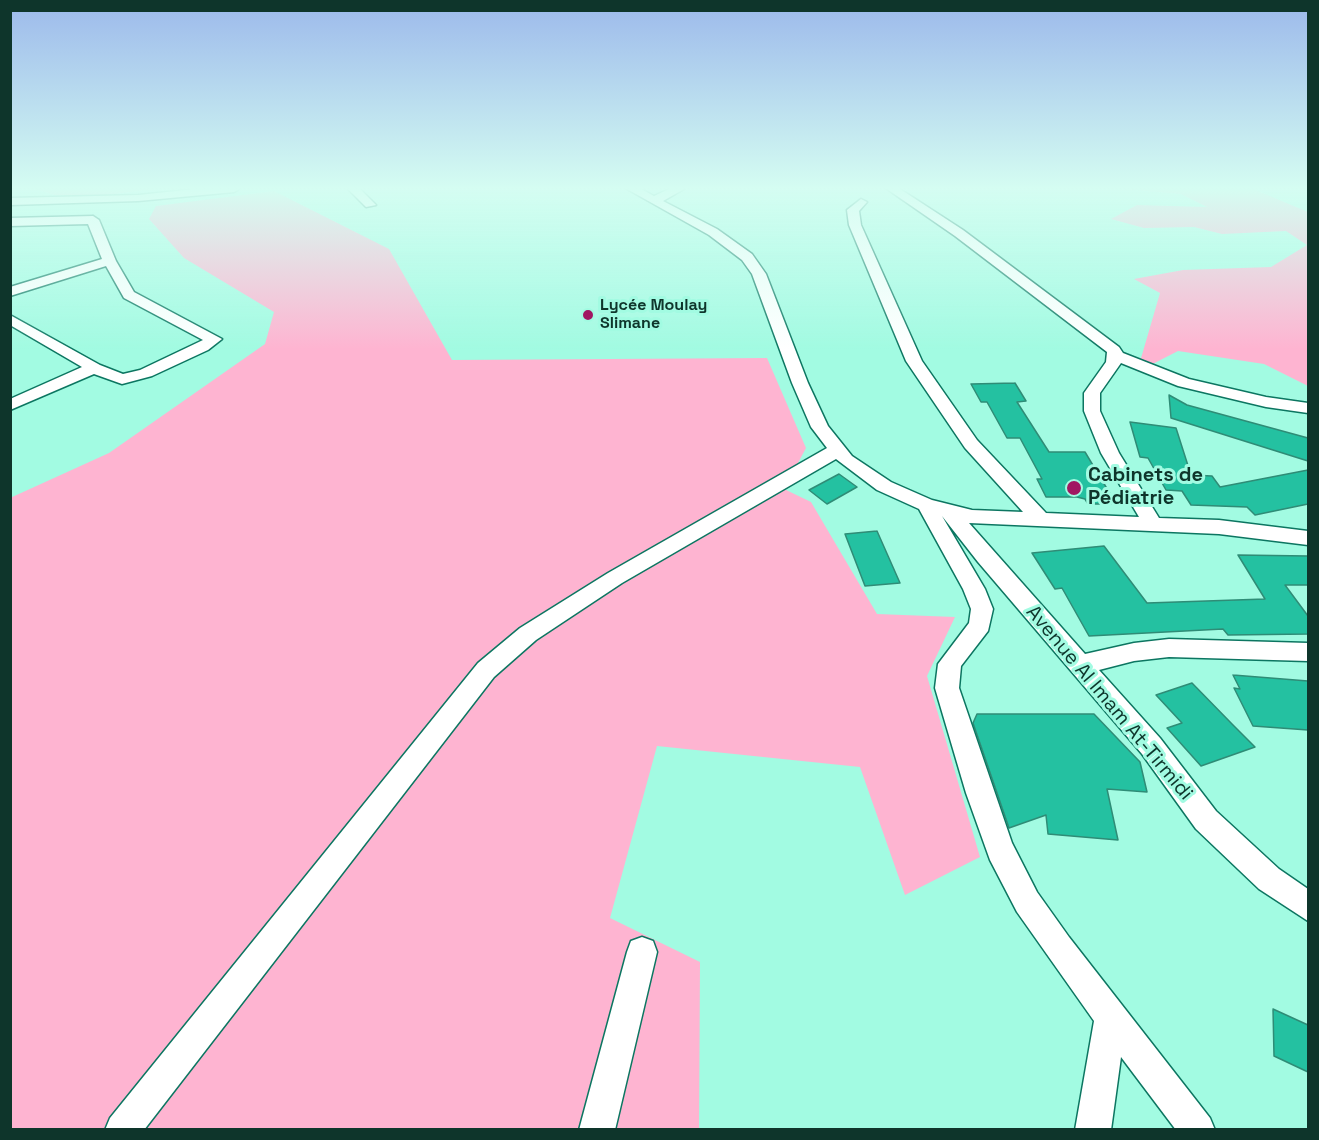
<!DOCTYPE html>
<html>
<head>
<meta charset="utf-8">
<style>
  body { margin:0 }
  #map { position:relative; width:1319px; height:1140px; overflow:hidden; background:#a2fbe2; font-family:"Space Grotesk",sans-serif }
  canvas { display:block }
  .frame { position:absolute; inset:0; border:12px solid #0e352b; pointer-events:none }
</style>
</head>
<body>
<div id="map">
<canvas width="1319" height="1140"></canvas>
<div class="frame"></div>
</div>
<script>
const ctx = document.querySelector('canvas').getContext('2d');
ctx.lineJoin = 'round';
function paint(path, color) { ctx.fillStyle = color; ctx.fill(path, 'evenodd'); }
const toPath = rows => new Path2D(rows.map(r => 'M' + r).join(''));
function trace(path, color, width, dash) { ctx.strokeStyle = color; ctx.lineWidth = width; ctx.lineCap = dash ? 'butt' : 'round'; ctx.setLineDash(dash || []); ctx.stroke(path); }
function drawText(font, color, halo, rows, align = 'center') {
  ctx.font = font + ' "Space Grotesk",sans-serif'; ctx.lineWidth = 6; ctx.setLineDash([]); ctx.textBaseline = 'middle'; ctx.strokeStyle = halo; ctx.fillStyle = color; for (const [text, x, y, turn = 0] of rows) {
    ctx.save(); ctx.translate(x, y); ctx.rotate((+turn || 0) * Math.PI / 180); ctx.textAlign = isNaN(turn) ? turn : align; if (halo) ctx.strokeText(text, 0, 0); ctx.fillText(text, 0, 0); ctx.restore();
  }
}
paint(toPath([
  [35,189,154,189,105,195,55,195],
  [1124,189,1253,189,1308,212,1308,386,1264,364,1178,351,1137,372,1160,293,1134,279,1183,270,1271,267,1307,245,1286,231,1222,234,1194,227,1144,228,1111,219,1137,205,1207,207,1181,194],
  [274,191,389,249,452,360,767,358,806,448,784,489,811,502,877,614,955,617,927,676,980,857,905,895,860,767,657,746,610,918,700,962,699,1129,11,1129,10,498,109,453,265,344,274,312,184,258,149,219,156,206]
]), '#feb4d1');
const building = toPath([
  [1015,383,1026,401,1017,402,1049,452,1085,452,1112,497,1107,497,1111,504,1088,504,1085,499,1077,497,1046,497,1037,479,1042,479,1020,438,1007,438,987,402,981,402,971,384,1015,383],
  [1169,395,1187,405,1308,438,1308,461,1171,418,1169,395],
  [1130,422,1176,428,1191,475,1212,476,1220,487,1308,470,1308,504,1255,515,1247,507,1191,505,1182,491,1166,490,1148,458,1140,457,1130,422],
  [839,474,857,487,827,504,809,490,839,474],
  [877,531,900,583,865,586,845,534,877,531],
  [1104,546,1147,603,1265,599,1238,555,1308,556,1308,585,1285,585,1308,616,1308,634,1228,635,1223,629,1089,636,1062,588,1055,589,1032,553,1104,546],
  [1233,675,1308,681,1308,730,1253,726,1234,688,1240,689,1233,675],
  [1192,683,1233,725,1255,747,1201,766,1167,728,1182,723,1156,695,1192,683],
  [977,714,1094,714,1140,762,1147,792,1107,789,1118,840,1048,834,1046,815,1009,828,973,723,977,714],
  [1273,1009,1308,1025,1308,1072,1274,1056,1273,1009]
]);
paint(building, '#24c1a1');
trace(building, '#2f8c76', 1.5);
const minor = toPath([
  [195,189,239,189,234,192,138,201,10,205,10,198,138,195,195,189],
  [348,189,360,189,376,205,366,207,348,189],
  [627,189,641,189,654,196,669,189,684,189,663,201,717,229,752,254,766,274,808,383,828,426,852,456,891,482,932,500,972,510,1023,512,965,448,906,361,849,225,847,210,861,199,867,202,859,211,861,225,922,361,977,440,1046,513,1139,517,1101,453,1084,411,1084,393,1106,362,1107,352,955,236,887,189,900,189,963,230,1119,347,1123,353,1189,379,1266,397,1308,403,1308,413,1266,407,1178,386,1121,363,1100,393,1100,411,1119,453,1159,518,1219,520,1308,531,1308,545,1219,534,969,523,1085,654,1134,643,1169,639,1308,643,1308,661,1169,657,1134,661,1099,670,1160,738,1216,811,1279,869,1308,889,1308,921,1259,889,1196,829,1142,754,978,562,942,516,985,589,993,609,988,631,961,666,959,688,1012,843,1037,892,1069,937,1210,1118,1215,1130,1176,1130,1121,1057,1111,1130,1075,1130,1094,1021,1017,912,990,860,966,793,935,688,938,664,969,623,971,609,963,589,919,509,877,490,836,459,622,583,536,640,494,677,144,1130,105,1130,110,1118,478,663,520,628,608,573,827,448,811,427,792,383,752,274,742,260,709,235,627,189],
  [93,216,99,220,116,261,134,292,222,339,208,350,152,376,122,384,94,374,10,410,10,399,82,367,10,325,10,315,100,365,123,374,140,370,203,340,124,298,106,266,10,296,10,287,102,259,88,224,10,226,10,218,93,216],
  [642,937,653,941,657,952,615,1130,579,1130,627,952,631,941,642,937]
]);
trace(minor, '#0c7661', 3);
paint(minor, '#fff');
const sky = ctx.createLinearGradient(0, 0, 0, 349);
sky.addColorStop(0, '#9cb9eb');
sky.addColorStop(0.54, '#d5fdf2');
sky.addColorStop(1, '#d5fdf200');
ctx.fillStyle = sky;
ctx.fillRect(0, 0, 1319, 349);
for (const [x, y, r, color] of [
  [588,315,6,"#a11762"],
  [1074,488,8,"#a11762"]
]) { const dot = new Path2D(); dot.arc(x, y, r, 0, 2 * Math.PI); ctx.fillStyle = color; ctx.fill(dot); trace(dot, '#a2fbe2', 2); }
drawText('bold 16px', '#0e352b', '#a2fbe2', [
  ["Lycée Moulay",600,306],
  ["Slimane",600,324]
], 'left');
drawText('bold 20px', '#0e352b', '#a2fbe2', [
  ["Cabinets de",1088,476],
  ["Pédiatrie",1088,499]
], 'left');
drawText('20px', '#0e352b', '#a2fbe2', [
  ["Avenue Al Imam At-Tirmidi",1109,703,50]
]);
</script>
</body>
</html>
